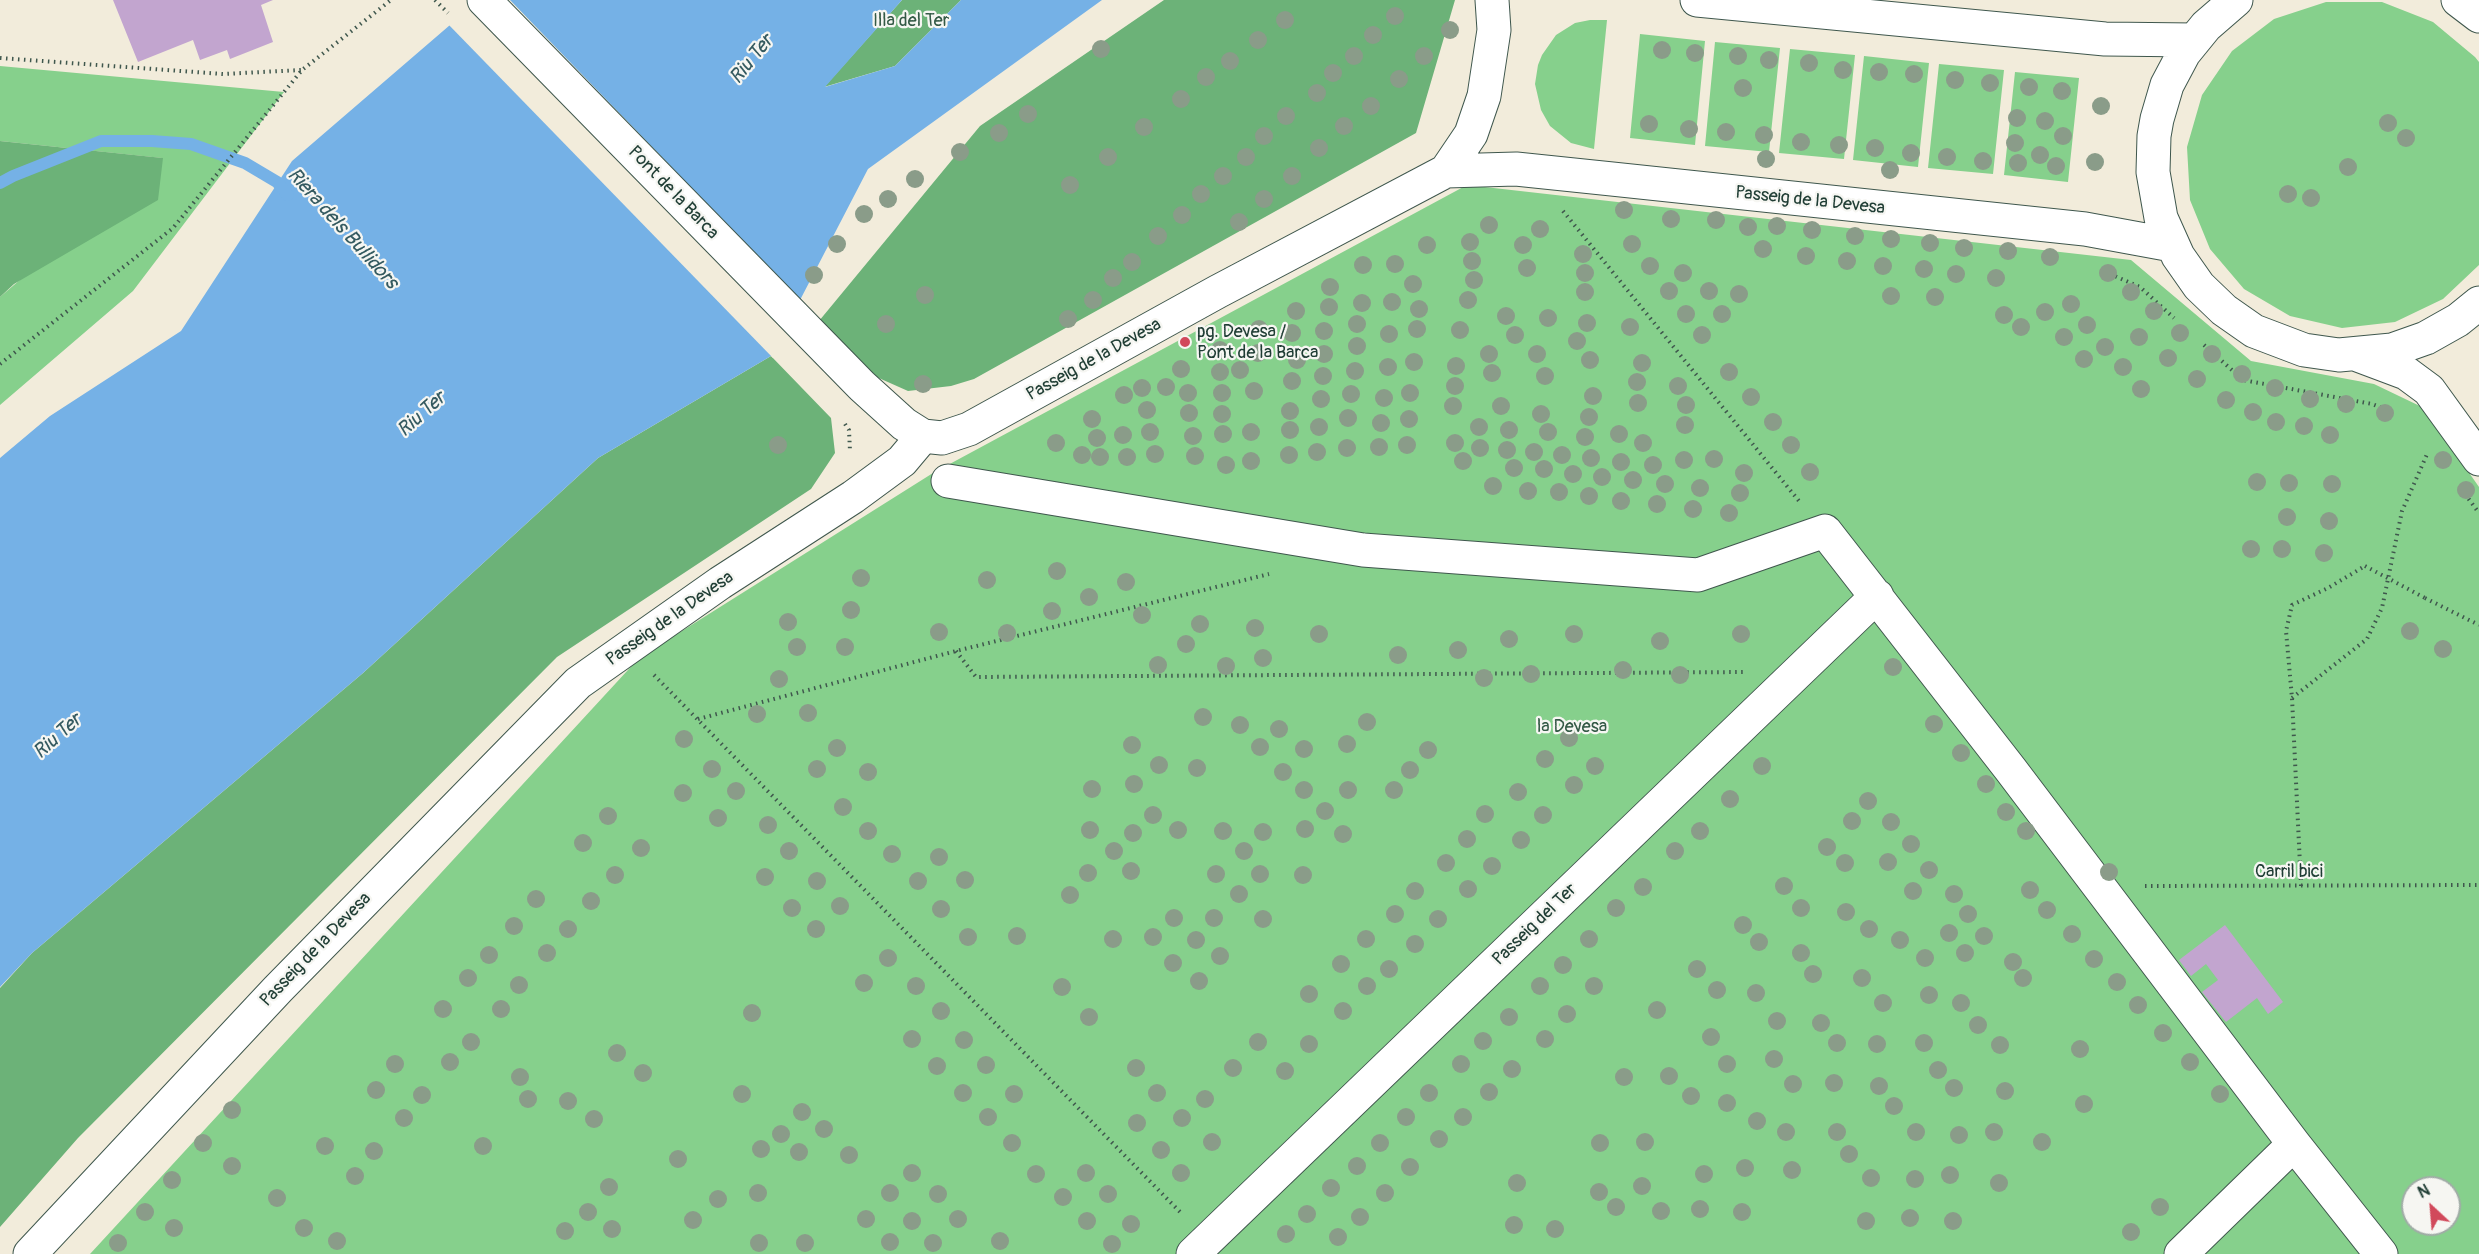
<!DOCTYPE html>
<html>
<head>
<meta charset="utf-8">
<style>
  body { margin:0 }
  #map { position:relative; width:2479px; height:1254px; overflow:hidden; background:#f2ecdb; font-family:Pangolin,sans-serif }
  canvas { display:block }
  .north { position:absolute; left:2401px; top:1176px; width:60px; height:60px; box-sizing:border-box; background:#f6f6f2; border:2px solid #a0aca6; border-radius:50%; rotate:334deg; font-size:16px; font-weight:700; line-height:24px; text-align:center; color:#1f3d34 }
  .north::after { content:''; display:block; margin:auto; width:21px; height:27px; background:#d1495b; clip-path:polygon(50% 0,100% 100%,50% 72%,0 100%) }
</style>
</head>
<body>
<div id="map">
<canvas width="2479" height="1254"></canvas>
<div class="north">N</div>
</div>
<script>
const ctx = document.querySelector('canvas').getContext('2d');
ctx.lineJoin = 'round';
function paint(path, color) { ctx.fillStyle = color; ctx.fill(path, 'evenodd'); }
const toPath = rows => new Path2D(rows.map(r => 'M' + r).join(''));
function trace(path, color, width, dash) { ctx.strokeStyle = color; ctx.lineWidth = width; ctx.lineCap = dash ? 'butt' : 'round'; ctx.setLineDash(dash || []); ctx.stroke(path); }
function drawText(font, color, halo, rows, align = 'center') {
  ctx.font = font + ' Pangolin,sans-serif'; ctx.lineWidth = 4.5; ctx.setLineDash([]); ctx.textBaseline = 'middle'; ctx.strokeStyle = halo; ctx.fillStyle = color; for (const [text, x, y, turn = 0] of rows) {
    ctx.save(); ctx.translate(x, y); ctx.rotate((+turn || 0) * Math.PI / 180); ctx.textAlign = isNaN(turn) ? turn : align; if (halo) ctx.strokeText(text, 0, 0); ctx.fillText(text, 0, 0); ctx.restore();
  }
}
paint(toPath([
  [2326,2,2382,2,2433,22,2475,57,2479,62,2479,265,2443,299,2395,322,2342,328,2290,316,2244,289,2210,249,2190,200,2187,147,2202,95,2232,51,2274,19],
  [1590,20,1607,20,1594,149,1571,143,1550,126,1541,110,1535,84,1538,65,1542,55,1556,35,1575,23],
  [1640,34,1705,41,1695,145,1630,138],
  [1715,42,1780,48,1769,152,1705,146],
  [1790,49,1855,55,1844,159,1779,153],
  [1864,56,1929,63,1918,167,1853,160],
  [1939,64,2004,70,1993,174,1928,168],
  [0,66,284,92,133,291,0,405,0,297,162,158,0,141],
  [2015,72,2079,78,2068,182,2004,175],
  [1467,185,2131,260,2251,361,2374,384,2424,408,2479,487,2479,1254,90,1254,639,658,933,473],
  [2413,1188,2449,1188,2449,1224,2413,1224]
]), '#86d08c');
paint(toPath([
  [902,0,961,0,895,66,824,87],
  [1164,0,1455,0,1416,133,974,379,951,386,908,391,872,375,819,321,980,126],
  [0,141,163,158,158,200,14,284,0,297],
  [771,356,831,418,835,453,811,489,557,657,78,1138,0,1227,0,988,32,953,363,673,598,458]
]), '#6cb278');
paint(toPath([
  [504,0,902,0,825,87,895,66,961,0,1102,0,868,169,771,356,598,458,363,673,32,953,0,987,0,458,50,416,181,331,292,161,450,25]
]), '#75b1e6');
paint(toPath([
  [497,0,510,0,802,302,773,358,447,23]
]), '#f2ecdb');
trace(toPath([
  [0,183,13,176,101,141,152,141,191,144,245,163,277,182,288,195]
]), '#75b1e6', 12);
paint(toPath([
  [113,0,273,0,261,5,273,42,230,59,227,50,200,60,193,40,138,62],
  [2225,925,2283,1002,2268,1014,2257,998,2226,1022,2202,992,2218,980,2206,964,2191,976,2179,960]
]), '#c2a5cf');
const minor = toPath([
  [948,481,1363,550,1698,575,1825,531,2011,770,2294,1144,2381,1254],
  [30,1254,278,989,578,683,720,583,853,497,902,461,923,436],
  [1193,1254,1877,596],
  [2181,1254,2294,1144]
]);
const major = toPath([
  [484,0,862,386,904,424,923,436,942,438,969,429,1217,292,1446,171,1516,169,1612,179,2085,229,2172,245],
  [1697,0,2105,39,2194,40],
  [2236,0,2206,26,2184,53,2167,85,2157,119,2154,136,2153,172,2161,218,2178,256,2199,286,2224,310,2254,331,2304,350,2339,355,2392,350,2426,338,2458,320,2479,303],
  [2458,0,2479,16],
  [1446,171,1471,134,1484,96,1494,30,1492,0],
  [2358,355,2406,373,2429,390,2479,459]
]);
trace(minor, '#3f574d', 35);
trace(major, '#3f574d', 35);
trace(toPath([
  [435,0,448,13],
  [0,58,223,74,301,70],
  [1563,211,1799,501],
  [2110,274,2140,287,2174,318],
  [2204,345,2243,380,2372,404,2390,411],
  [0,364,173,228,302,70,391,0],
  [845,424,849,430,850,451],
  [2465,494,2479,513],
  [2425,598,2479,625],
  [956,651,976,677,1744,672],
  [654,675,1182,1214],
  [2292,698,2367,639,2382,608,2402,511,2428,452],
  [698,719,956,651,1269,574],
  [2145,886,2479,885],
  [2301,886,2292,698,2286,631,2292,605,2328,588,2365,566]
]), '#3f574d', 4, [1.5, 4.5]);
trace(minor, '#fff', 33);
trace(major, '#fff', 33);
trace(toPath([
  [2365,566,2425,598]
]), '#3f574d', 4, [1.5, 4.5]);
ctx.fillStyle = '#8a9c89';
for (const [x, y] of [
  [1395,16],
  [1285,20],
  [1450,30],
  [1373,35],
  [1258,40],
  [1101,49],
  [1662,50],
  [1695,53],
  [1354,56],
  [1424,56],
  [1738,56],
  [1769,60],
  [1230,61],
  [1809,63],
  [1843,70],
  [1879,72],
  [1333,73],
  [1914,74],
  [1206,77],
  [1399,79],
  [1955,80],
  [1990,83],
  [2029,87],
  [1743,88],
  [2062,91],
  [1317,93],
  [1181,99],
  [1371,106],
  [2101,106],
  [1028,114],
  [1286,116],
  [2017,118],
  [2045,121],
  [2388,123],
  [1649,124],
  [1344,126],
  [1144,127],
  [1689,129],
  [1726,132],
  [999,133],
  [1764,135],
  [1264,136],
  [2063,136],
  [2406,138],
  [1801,142],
  [2015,143],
  [1839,145],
  [1319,148],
  [1875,148],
  [960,152],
  [1911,153],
  [2040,155],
  [1108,157],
  [1246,157],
  [1947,157],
  [1766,159],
  [1983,161],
  [2095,162],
  [2018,163],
  [2056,166],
  [2348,167],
  [1890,170],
  [1223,176],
  [1292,176],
  [915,179],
  [1070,185],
  [1201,194],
  [2288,194],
  [2311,198],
  [888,199],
  [1264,199],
  [1624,210],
  [864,214],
  [1182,215],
  [1671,219],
  [1716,220],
  [1239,222],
  [1489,225],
  [1777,226],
  [1748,227],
  [1540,229],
  [1812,230],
  [1158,236],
  [1855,236],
  [1891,239],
  [1470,242],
  [1930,243],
  [837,244],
  [1632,244],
  [1427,245],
  [1523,245],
  [1964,248],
  [1763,249],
  [2008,251],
  [1583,254],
  [1806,256],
  [2050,257],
  [1472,261],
  [1847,261],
  [1132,262],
  [1395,264],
  [1363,265],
  [1650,266],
  [1883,266],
  [1527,268],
  [1924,269],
  [1585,273],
  [1683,273],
  [2108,273],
  [1956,274],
  [814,275],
  [1113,278],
  [1996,278],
  [1474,280],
  [1413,284],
  [1330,287],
  [1669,291],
  [1709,291],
  [1585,292],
  [2131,292],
  [1739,294],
  [925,295],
  [1891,296],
  [1935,297],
  [1093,300],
  [1468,300],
  [1392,302],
  [1362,303],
  [2071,304],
  [1329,307],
  [1419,309],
  [1296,311],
  [2154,311],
  [2045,312],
  [1686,314],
  [1722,314],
  [2004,315],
  [1506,316],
  [1548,318],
  [1068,319],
  [1587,323],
  [886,324],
  [1357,324],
  [2087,325],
  [1630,327],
  [2021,327],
  [1259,329],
  [1417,329],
  [1460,330],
  [1324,331],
  [1292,333],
  [2180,333],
  [1389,334],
  [1515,335],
  [1702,335],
  [2064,337],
  [2139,337],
  [1577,341],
  [1357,346],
  [2105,347],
  [1220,350],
  [1258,353],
  [1324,354],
  [1489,354],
  [1537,354],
  [2212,354],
  [2168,358],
  [2084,359],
  [1297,360],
  [1590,360],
  [1414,362],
  [1642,363],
  [1456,366],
  [1388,367],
  [2123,367],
  [1181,369],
  [1240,370],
  [1355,371],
  [1220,372],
  [1729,372],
  [1492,373],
  [2242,374],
  [1323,376],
  [1545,376],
  [2197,379],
  [1292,381],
  [1637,382],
  [923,384],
  [1455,386],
  [1678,386],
  [1166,387],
  [1142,388],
  [2275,388],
  [2141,389],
  [1254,391],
  [1188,393],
  [1222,393],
  [1410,393],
  [1351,394],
  [1124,395],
  [1593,396],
  [1751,397],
  [1384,398],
  [1321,399],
  [2310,399],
  [2226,400],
  [1638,403],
  [2346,404],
  [1686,405],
  [1453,406],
  [1501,406],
  [1147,410],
  [1290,411],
  [2253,412],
  [1189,413],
  [2385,413],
  [1222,414],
  [1541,414],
  [1589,417],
  [1348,418],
  [1092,419],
  [1409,419],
  [1773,422],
  [2276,422],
  [1381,423],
  [1685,425],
  [2304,426],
  [1319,427],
  [1479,427],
  [1290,430],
  [1509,430],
  [1150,432],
  [1251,432],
  [1548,432],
  [1223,434],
  [1619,434],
  [1123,435],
  [2330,435],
  [1193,436],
  [1585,437],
  [1097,438],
  [1056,443],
  [1455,443],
  [1643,443],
  [778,445],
  [1407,445],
  [1791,445],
  [1379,447],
  [1347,448],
  [1480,448],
  [1507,450],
  [1317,452],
  [1534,452],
  [1155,454],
  [1082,455],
  [1289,455],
  [1562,455],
  [1195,456],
  [1100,457],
  [1127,457],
  [1591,458],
  [1714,459],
  [1684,460],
  [2443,460],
  [1251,461],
  [1463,461],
  [1621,462],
  [1226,465],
  [1653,465],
  [1514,468],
  [1544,469],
  [1810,472],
  [1744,473],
  [1573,474],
  [1602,477],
  [1633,480],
  [2257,482],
  [2289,483],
  [1665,484],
  [2332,484],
  [1493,486],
  [1700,488],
  [2466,490],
  [1528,491],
  [1559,492],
  [1740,493],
  [1589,496],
  [1621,501],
  [1657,504],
  [1693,509],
  [1729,513],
  [2287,517],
  [2329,521],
  [2251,549],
  [2282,549],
  [2324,553],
  [1057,571],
  [861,578],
  [987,580],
  [1126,582],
  [1089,597],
  [851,610],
  [1052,611],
  [1142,615],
  [788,622],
  [1200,624],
  [1255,628],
  [2410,631],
  [939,632],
  [1007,633],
  [1319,634],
  [1574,634],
  [1741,634],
  [1509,639],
  [1660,641],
  [1186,644],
  [797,647],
  [845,647],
  [2443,649],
  [1458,650],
  [1398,655],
  [1263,658],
  [1158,665],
  [1226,666],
  [1893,667],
  [1623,670],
  [1531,674],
  [1680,675],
  [1484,678],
  [779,679],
  [808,713],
  [757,714],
  [1203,717],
  [1367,722],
  [1934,724],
  [1240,725],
  [1279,729],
  [1569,738],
  [684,739],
  [1347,744],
  [1132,745],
  [1260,747],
  [837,748],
  [1304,749],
  [1428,750],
  [1961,753],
  [1545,759],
  [1159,765],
  [1595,766],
  [1762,766],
  [1197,768],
  [712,769],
  [817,769],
  [1410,770],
  [868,772],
  [1283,772],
  [1134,784],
  [1986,784],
  [1574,785],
  [1092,789],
  [1304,790],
  [1348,790],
  [1394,790],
  [736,791],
  [1518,792],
  [683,793],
  [1730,799],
  [1868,801],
  [843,807],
  [1325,811],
  [2006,812],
  [1485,814],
  [1153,815],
  [1543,815],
  [608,816],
  [718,818],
  [1852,821],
  [1891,822],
  [768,825],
  [1305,829],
  [1090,830],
  [1178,830],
  [868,831],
  [1223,831],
  [1700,831],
  [2026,831],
  [1263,832],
  [1133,833],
  [1343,834],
  [1467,839],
  [1521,840],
  [583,843],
  [1911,844],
  [1827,847],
  [641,848],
  [789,851],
  [1114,851],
  [1244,851],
  [1675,851],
  [892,854],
  [939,857],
  [1888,862],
  [1446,863],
  [1845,863],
  [1492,866],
  [1929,870],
  [1131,871],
  [2109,872],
  [1088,873],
  [1216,874],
  [1260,874],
  [615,875],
  [1303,875],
  [765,877],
  [965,880],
  [817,881],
  [918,881],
  [1784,886],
  [1643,887],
  [1468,889],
  [2030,890],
  [1415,891],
  [1913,891],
  [1239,894],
  [1954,894],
  [1070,895],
  [536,899],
  [591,901],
  [840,906],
  [792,908],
  [1616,908],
  [1801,908],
  [941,909],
  [2047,910],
  [1846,912],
  [1395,914],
  [1968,914],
  [1174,918],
  [1214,918],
  [1263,919],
  [1438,919],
  [1743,925],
  [514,926],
  [568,929],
  [816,929],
  [1869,929],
  [1949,933],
  [2072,934],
  [1017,936],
  [1984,936],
  [968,937],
  [1153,937],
  [1113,939],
  [1366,939],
  [1589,939],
  [1196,940],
  [1900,940],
  [1759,942],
  [1415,944],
  [547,953],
  [1801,953],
  [1965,953],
  [489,955],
  [1220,956],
  [888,958],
  [1925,958],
  [2094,959],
  [2013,962],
  [1173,963],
  [1341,964],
  [1563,965],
  [1389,969],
  [1697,969],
  [1813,974],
  [468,978],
  [1862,978],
  [2023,978],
  [1199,981],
  [2117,982],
  [864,983],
  [519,985],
  [916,986],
  [1367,986],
  [1540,986],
  [1594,986],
  [1062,987],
  [1717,990],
  [1756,993],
  [1309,994],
  [1929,995],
  [1883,1003],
  [1961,1003],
  [2138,1005],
  [443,1009],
  [501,1009],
  [1657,1010],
  [941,1011],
  [1343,1011],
  [752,1013],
  [1567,1014],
  [1089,1017],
  [1509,1017],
  [1777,1021],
  [1821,1023],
  [1978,1025],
  [2163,1033],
  [1711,1037],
  [912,1039],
  [1545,1039],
  [964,1040],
  [1483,1041],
  [471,1042],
  [1258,1042],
  [1837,1043],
  [1924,1043],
  [1309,1044],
  [1877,1044],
  [2000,1045],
  [2080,1049],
  [617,1053],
  [1774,1059],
  [450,1062],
  [2190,1062],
  [395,1064],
  [1461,1064],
  [1727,1064],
  [986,1065],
  [937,1066],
  [1136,1068],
  [1233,1068],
  [1512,1069],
  [1938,1070],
  [1285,1071],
  [643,1073],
  [1669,1076],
  [520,1077],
  [1624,1077],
  [1834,1083],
  [1793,1084],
  [1879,1086],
  [1954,1088],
  [376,1090],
  [2005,1091],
  [1489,1092],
  [963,1093],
  [1157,1093],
  [1429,1093],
  [742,1094],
  [1014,1094],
  [2220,1094],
  [422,1095],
  [1691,1096],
  [528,1099],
  [1205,1099],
  [568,1101],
  [1727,1103],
  [2084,1104],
  [1894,1106],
  [232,1110],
  [802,1112],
  [988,1117],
  [1406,1117],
  [1463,1117],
  [404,1118],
  [1182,1118],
  [594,1119],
  [1757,1121],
  [1137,1123],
  [824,1129],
  [1786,1132],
  [1837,1132],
  [1916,1132],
  [1994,1132],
  [781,1134],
  [1959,1135],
  [1439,1139],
  [1212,1142],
  [1645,1142],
  [2042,1142],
  [203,1143],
  [1012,1143],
  [1380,1143],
  [1600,1143],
  [325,1146],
  [483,1146],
  [761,1149],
  [1161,1150],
  [374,1151],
  [799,1152],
  [1849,1154],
  [849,1155],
  [678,1159],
  [232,1166],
  [1357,1166],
  [1410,1167],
  [1745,1168],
  [1792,1170],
  [912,1173],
  [1086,1173],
  [1181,1173],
  [1036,1174],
  [1704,1174],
  [1950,1175],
  [355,1176],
  [1871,1178],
  [1915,1179],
  [172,1180],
  [1517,1183],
  [1999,1183],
  [1642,1186],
  [609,1187],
  [1331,1188],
  [1599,1192],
  [758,1193],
  [890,1193],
  [1385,1193],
  [938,1194],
  [1108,1194],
  [1063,1197],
  [277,1198],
  [718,1199],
  [1616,1207],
  [2160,1207],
  [1700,1209],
  [1661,1211],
  [145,1212],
  [588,1212],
  [1742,1212],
  [1307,1214],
  [1360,1217],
  [1910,1218],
  [866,1219],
  [958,1219],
  [693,1220],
  [912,1221],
  [1087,1221],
  [1866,1221],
  [1953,1221],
  [1131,1224],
  [1514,1225],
  [174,1228],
  [304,1228],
  [612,1229],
  [1555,1229],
  [565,1231],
  [2131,1232],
  [1286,1234],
  [1338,1237],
  [337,1241],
  [1000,1241],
  [890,1242],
  [118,1243],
  [759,1243],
  [805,1243],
  [933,1243],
  [1112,1244]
]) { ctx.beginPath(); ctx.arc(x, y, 9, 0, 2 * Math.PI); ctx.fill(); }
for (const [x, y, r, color] of [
  [1185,342,6,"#d1495b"]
]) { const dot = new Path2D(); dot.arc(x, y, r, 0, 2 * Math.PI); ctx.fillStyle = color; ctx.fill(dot); trace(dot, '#f6f6f2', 2); }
drawText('18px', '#345a46', '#f6f6f2', [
  ["Illa del Ter",911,21],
  ["la Devesa",1572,727]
]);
drawText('18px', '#1f3d34', '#f6f6f2', [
  ["Pont de la Barca",673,193,46],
  ["Passeig de la Devesa",1810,201,6],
  ["Passeig de la Devesa",1094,360,-29],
  ["Passeig de la Devesa",670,619,-35],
  ["Carril bici",2289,872],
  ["Passeig del Ter",1535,925,-44],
  ["Passeig de la Devesa",316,950,-46]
]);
drawText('18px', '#1f3d34', '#f6f6f2', [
  ["pg. Devesa /",1197,332],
  ["Pont de la Barca",1197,353]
], 'left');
drawText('italic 20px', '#345a60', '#f6f6f2', [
  ["Riu Ter",752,60,-51],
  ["Riera dels Bullidors",342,229,48],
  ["Riu Ter",422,415,-42],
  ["Riu Ter",58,737,-42]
]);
</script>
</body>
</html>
